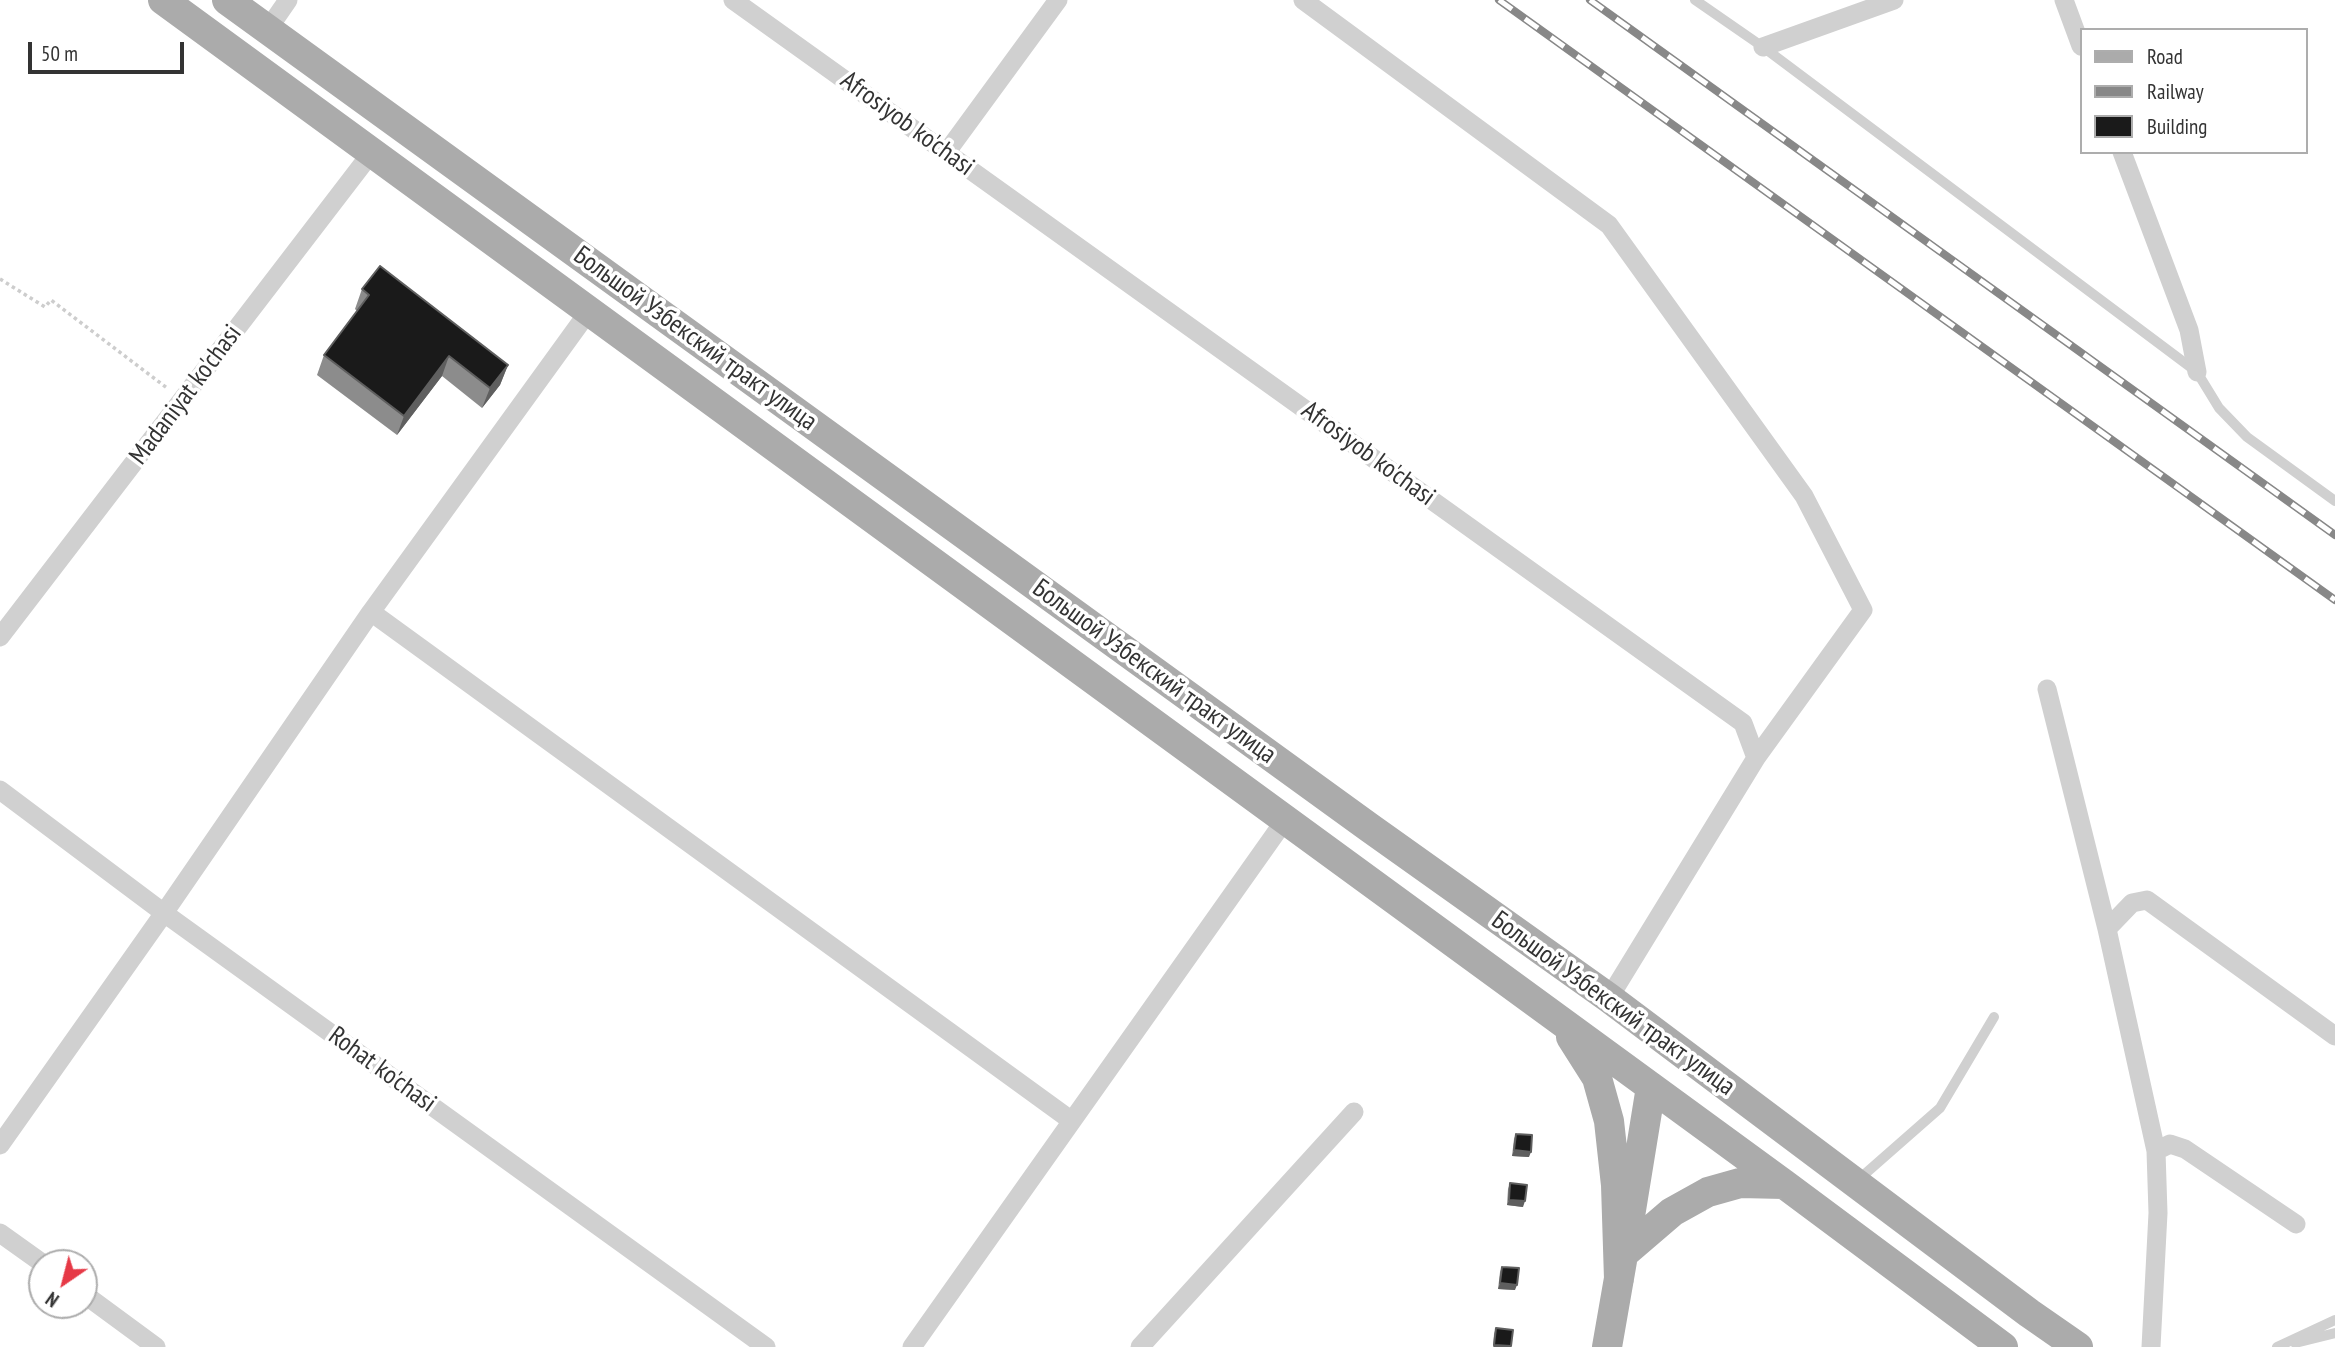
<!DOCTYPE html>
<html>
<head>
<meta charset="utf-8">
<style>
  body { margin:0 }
  #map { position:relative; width:2335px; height:1347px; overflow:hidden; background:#fff; font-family:"PT Sans Narrow",sans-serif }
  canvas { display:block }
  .legend { position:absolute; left:2080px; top:28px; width:228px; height:126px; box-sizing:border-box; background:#fff; border:2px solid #adadad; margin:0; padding:9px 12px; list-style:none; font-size:21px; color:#333 }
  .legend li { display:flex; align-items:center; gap:14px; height:35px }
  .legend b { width:35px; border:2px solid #adadad }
  .north { position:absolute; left:28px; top:1249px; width:70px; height:70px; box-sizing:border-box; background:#fff; border:2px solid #adadad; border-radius:50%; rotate:215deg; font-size:19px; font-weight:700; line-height:28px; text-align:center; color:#333 }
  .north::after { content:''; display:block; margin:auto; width:24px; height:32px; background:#e63946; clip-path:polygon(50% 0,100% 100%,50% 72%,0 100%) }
  .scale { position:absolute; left:28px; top:42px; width:156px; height:32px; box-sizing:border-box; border:4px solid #333; border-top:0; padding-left:9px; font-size:21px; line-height:24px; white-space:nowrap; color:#333; -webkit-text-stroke:5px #fff; paint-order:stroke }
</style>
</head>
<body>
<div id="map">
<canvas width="2335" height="1347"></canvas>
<ul class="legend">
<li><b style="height:9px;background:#ababab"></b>Road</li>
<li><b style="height:9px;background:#888"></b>Railway</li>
<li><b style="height:19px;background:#1a1a1a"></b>Building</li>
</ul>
<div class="north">N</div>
<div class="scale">50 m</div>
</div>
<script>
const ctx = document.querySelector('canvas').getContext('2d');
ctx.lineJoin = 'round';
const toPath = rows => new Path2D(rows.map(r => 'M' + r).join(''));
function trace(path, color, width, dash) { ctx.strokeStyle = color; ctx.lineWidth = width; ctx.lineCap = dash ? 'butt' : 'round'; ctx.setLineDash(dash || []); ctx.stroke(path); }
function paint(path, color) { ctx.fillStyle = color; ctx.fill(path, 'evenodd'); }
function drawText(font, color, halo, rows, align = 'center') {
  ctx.font = font + ' "PT Sans Narrow",sans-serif'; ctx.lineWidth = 7; ctx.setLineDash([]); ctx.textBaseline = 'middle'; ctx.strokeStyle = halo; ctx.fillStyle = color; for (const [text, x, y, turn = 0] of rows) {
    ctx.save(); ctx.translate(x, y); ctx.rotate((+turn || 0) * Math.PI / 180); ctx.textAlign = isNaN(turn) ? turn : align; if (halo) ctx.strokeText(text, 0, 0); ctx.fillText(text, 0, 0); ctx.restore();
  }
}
trace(toPath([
  [0,279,45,307,51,300,167,388]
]), '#cdcdcd', 3.5, [3.5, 3.5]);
trace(toPath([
  [1695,0,1763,47,2197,372,2219,408,2247,437,2335,501],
  [1858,1180,1940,1108,1994,1017],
  [2295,1343,2335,1333],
  [2277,1347,2335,1320]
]), '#d0d0d0', 10);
trace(toPath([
  [733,0,1743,723,1756,758,1609,998],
  [1303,0,1609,225,1804,496,1863,610,1756,758],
  [2064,0,2081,46],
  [268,29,288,0],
  [1763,47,1894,0],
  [2122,152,2189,330,2197,372],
  [946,153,1058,0],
  [371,612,1072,1121],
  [0,637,372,152],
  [2047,689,2107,929,2156,1151,2158,1213,2151,1347],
  [0,790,164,913,766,1347],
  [2107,929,2132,903,2147,900,2335,1036],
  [0,1145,164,913,371,612,589,311],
  [2156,1151,2170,1144,2185,1149,2296,1224],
  [0,1233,42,1263],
  [84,1294,156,1347],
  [912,1347,1285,820],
  [1140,1347,1354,1112]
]), '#d0d0d0', 19);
trace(toPath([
  [163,0,1784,1184,2003,1347],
  [227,0,1370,828,1609,998,2029,1313,2078,1347],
  [1571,1037,1597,1078,1609,1121,1616,1185,1619,1279],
  [1630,1216,1651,1087],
  [1623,1254,1672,1212,1708,1192,1740,1183,1784,1184],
  [1607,1347,1622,1261]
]), '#ababab', 30);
const rail = toPath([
  [1499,0,2335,600],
  [1590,0,2335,535]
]);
trace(rail, '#888', 8);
trace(rail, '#fff', 5, [16]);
paint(toPath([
  [362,289,508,365,500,385,482,408,442,376,397,435,317,375,324,355,357,311,355,309],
  [1516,1134,1529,1157,1512,1156,1514,1139],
  [1510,1183,1523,1207,1507,1205,1508,1189],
  [1502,1267,1515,1290,1498,1289,1500,1272],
  [1496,1328,1513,1330,1511,1347,1493,1347,1494,1334]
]), '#8c8c8c');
paint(toPath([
  [449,356,442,376,397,435,404,416],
  [508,365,500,385,482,408,490,388],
  [1514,1150,1531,1152,1529,1157,1512,1156],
  [1509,1200,1525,1201,1523,1207,1507,1205],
  [1500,1283,1517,1285,1515,1290,1498,1289],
  [1494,1345,1511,1346,1511,1347,1494,1347]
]), '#5f5f5f');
const building = toPath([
  [380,266,508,365,490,388,449,356,404,416,324,355,369,295,362,289,380,266],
  [1516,1134,1532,1135,1531,1152,1514,1150,1516,1134],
  [1510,1183,1527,1185,1525,1201,1509,1200,1510,1183],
  [1502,1267,1519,1268,1517,1285,1500,1283,1502,1267],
  [1496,1328,1513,1330,1511,1346,1494,1345,1496,1328]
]);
paint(building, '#1a1a1a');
trace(building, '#5f5f5f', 2);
drawText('26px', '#333', '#fff', [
  ["Afrosiyob ko'chasi",907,124,36],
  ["Большой Узбекский тракт улица",695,339,36],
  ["Madaniyat ko'chasi",186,395,-53],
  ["Afrosiyob ko'chasi",1368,454,36],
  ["Большой Узбекский тракт улица",1154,672,36],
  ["Большой Узбекский тракт улица",1613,1004,36],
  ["Rohat ko'chasi",382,1070,36]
]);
</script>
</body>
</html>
